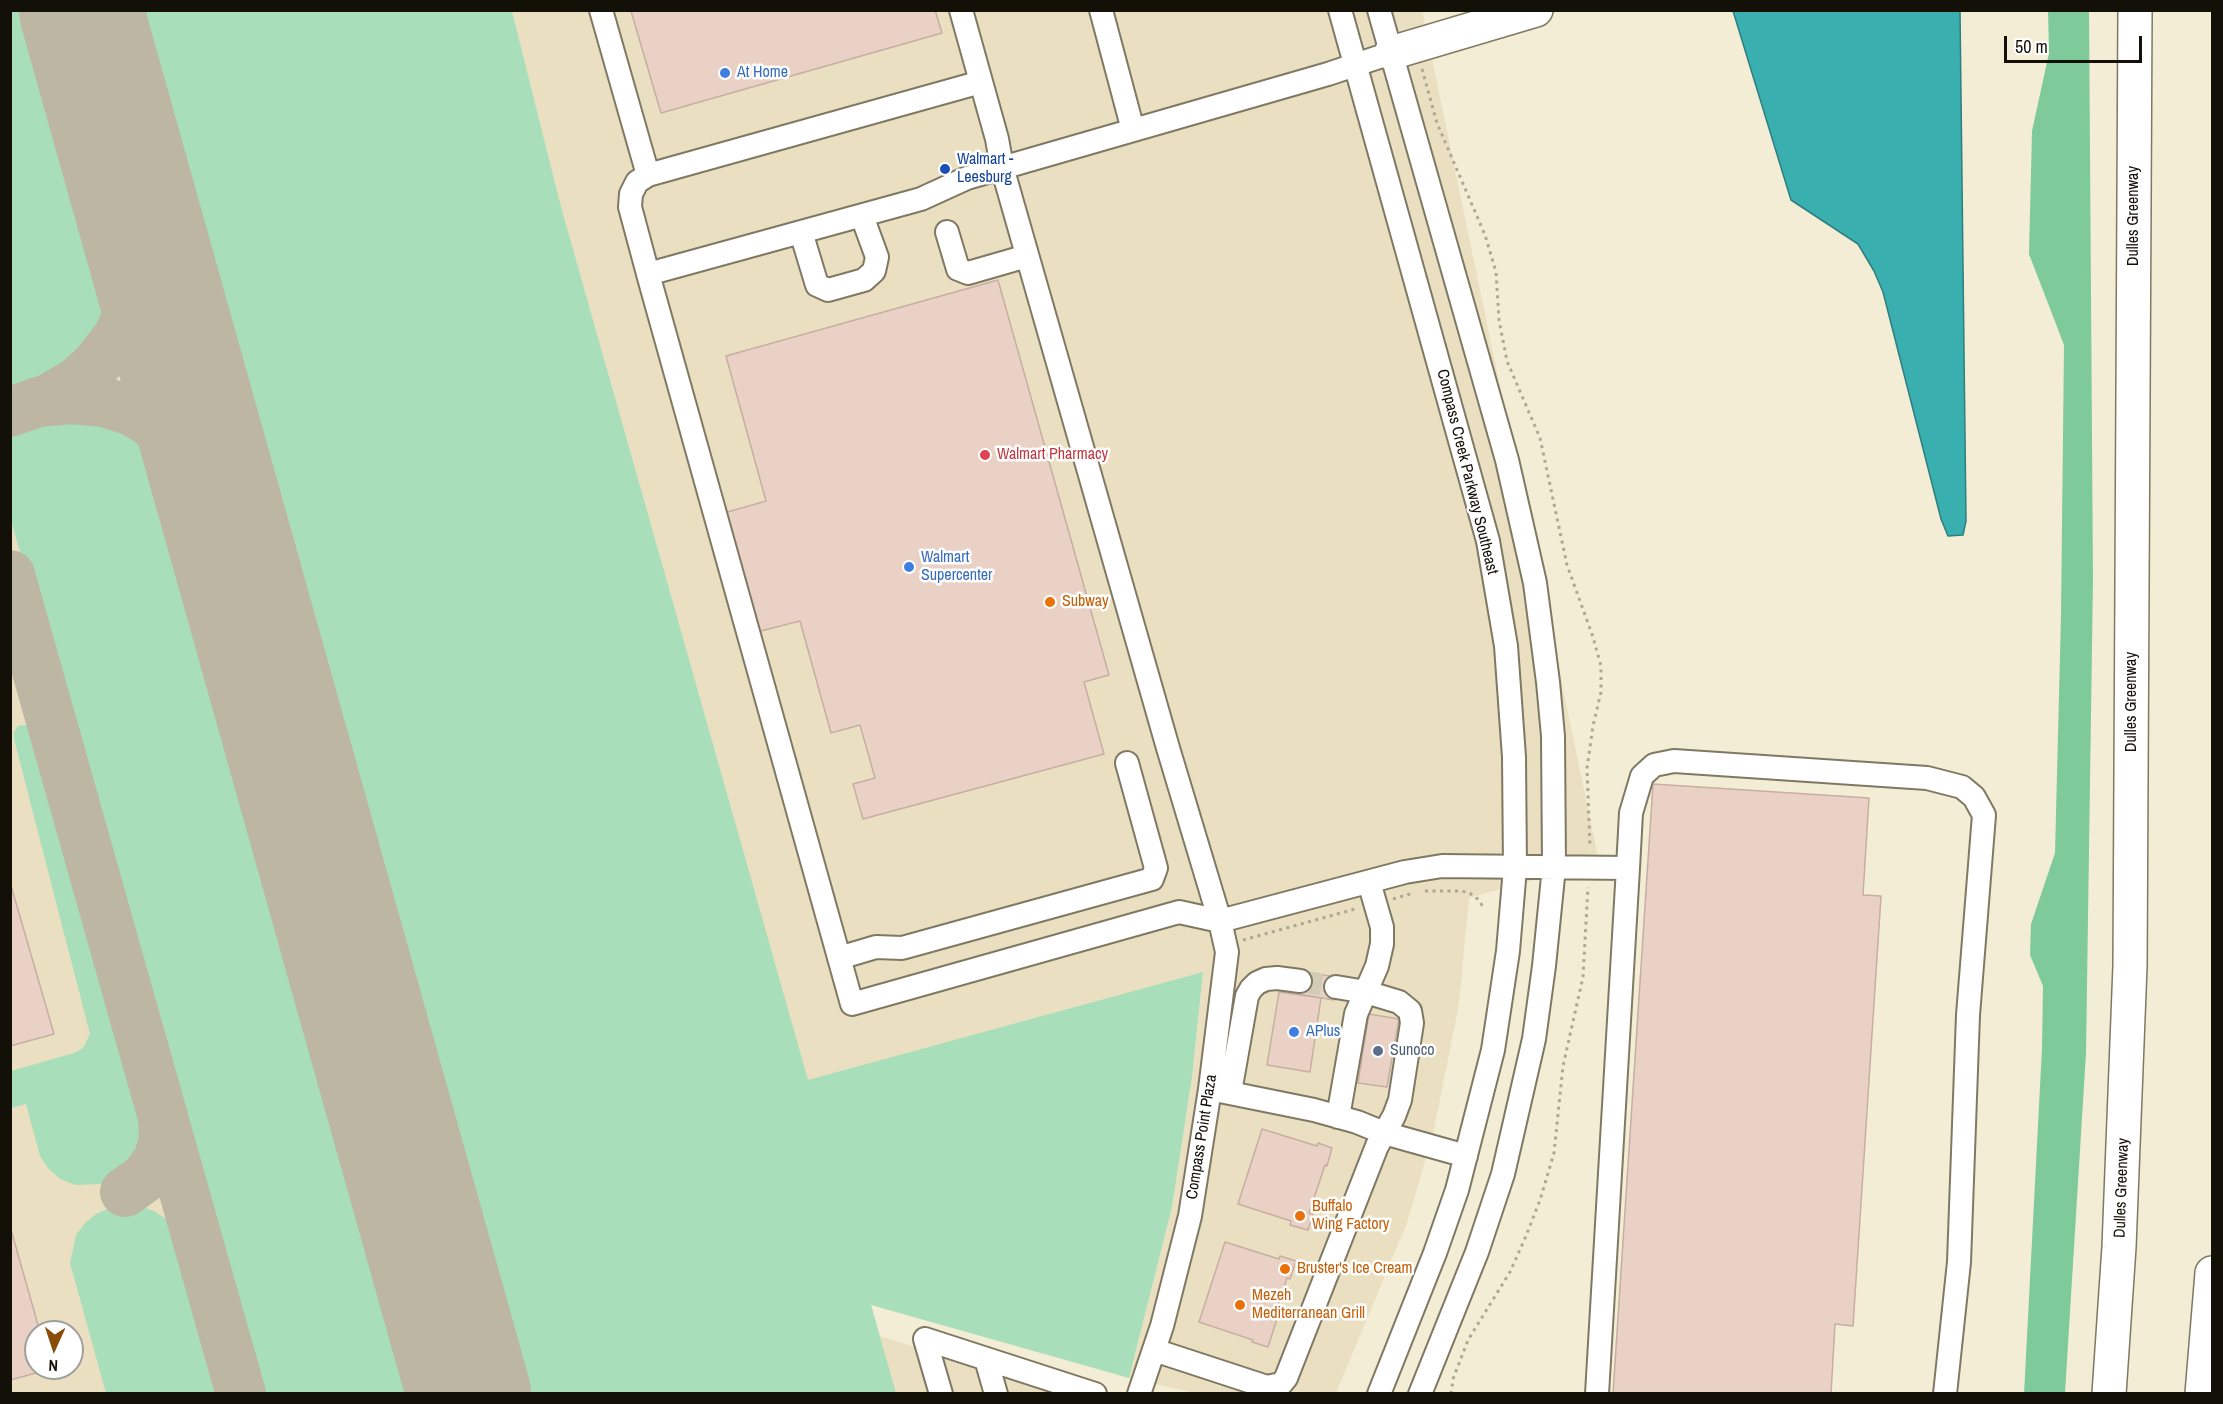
<!DOCTYPE html>
<html>
<head>
<meta charset="utf-8">
<style>
  body { margin:0 }
  #map { position:relative; width:2223px; height:1404px; overflow:hidden; background:#f4edd5; font-family:"Archivo Narrow",sans-serif }
  canvas { display:block }
  .frame { position:absolute; inset:0; border:12px solid #131008; pointer-events:none }
  .north { position:absolute; left:24px; top:1320px; width:60px; height:60px; box-sizing:border-box; background:#fff; border:2px solid #a19f9c; border-radius:50%; rotate:183deg; font-size:16px; font-weight:700; line-height:24px; text-align:center; color:#131008 }
  .north::after { content:''; display:block; margin:auto; width:21px; height:27px; background:#894c0b; clip-path:polygon(50% 0,100% 100%,50% 72%,0 100%) }
  .scale { position:absolute; left:2004px; top:36px; width:138px; height:27px; box-sizing:border-box; border:3px solid #131008; border-top:0; padding-left:8px; font-size:18px; line-height:21px; white-space:nowrap; color:#131008; -webkit-text-stroke:4px #fff; paint-order:stroke }
</style>
</head>
<body>
<div id="map">
<canvas width="2223" height="1404"></canvas>
<div class="frame"></div>
<div class="north">N</div>
<div class="scale">50 m</div>
</div>
<script>
const ctx = document.querySelector('canvas').getContext('2d');
ctx.lineJoin = 'round';
function paint(path, color) { ctx.fillStyle = color; ctx.fill(path, 'evenodd'); }
const toPath = rows => new Path2D(rows.map(r => 'M' + r).join(''));
function trace(path, color, width, dash) { ctx.strokeStyle = color; ctx.lineWidth = width; ctx.lineCap = dash ? 'butt' : 'round'; ctx.setLineDash(dash || []); ctx.stroke(path); }
function drawText(font, color, halo, rows, align = 'center') {
  ctx.font = font + ' "Archivo Narrow",sans-serif'; ctx.lineWidth = 5; ctx.setLineDash([]); ctx.textBaseline = 'middle'; ctx.strokeStyle = halo; ctx.fillStyle = color; for (const [text, x, y, turn = 0] of rows) {
    ctx.save(); ctx.translate(x, y); ctx.rotate((+turn || 0) * Math.PI / 180); ctx.textAlign = isNaN(turn) ? turn : align; if (halo) ctx.strokeText(text, 0, 0); ctx.fillText(text, 0, 0); ctx.restore();
  }
}
paint(toPath([
  [11,11,505,11,554,179,512,11,1422,11,1599,862,1469,898,1459,1004,1433,1134,1407,1223,1336,1393,1195,1393,1129,1378,1172,1207,1192,1077,1203,972,808,1081,880,1336,1060,1393,11,1393],
  [36,1332,72,1332,72,1368,36,1368]
]), '#eae0c1');
paint(toPath([
  [10,11,40,11,113,268,108,308,88,347,64,368,38,384,11,388],
  [123,11,512,11,561,207,808,1080,1203,972,1192,1077,1172,1207,1129,1378,871,1305,896,1393,514,1393],
  [72,416,114,424,166,459,428,1393,256,1393,11,520,11,435,18,427,26,422],
  [24,725,32,725,36,728,39,735,141,1098,146,1127,142,1154,137,1164,129,1174,104,1184,75,1185,60,1179,48,1168,40,1156,26,1104,11,1108,11,1071,74,1053,83,1048,90,1034,14,739,14,732,18,726],
  [125,1207,142,1207,154,1211,165,1218,178,1232,224,1393,106,1393,70,1263,76,1235,85,1223,96,1214,110,1208]
]), '#a8deba');
paint(toPath([
  [2089,10,2093,579,2086,1053,2065,1393,2024,1394,2042,1048,2043,986,2030,955,2031,924,2055,853,2061,616,2064,345,2029,254,2032,131,2049,53,2048,11]
]), '#7eca9a');
const water = toPath([
  [1733,11,1960,11,1966,521,1963,535,1948,536,1941,519,1883,292,1874,271,1858,244,1791,200,1733,11]
]);
paint(water, '#39afb0');
trace(water, '#2e7f7e', 1.5);
trace(toPath([
  [38,402,71,399,104,402,132,411,144,418,172,438,191,458,203,475,223,519],
  [10,412,50,398,76,383,96,365,117,338,132,308,140,271,139,232,134,201],
  [10,575,241,1394],
  [125,1192,146,1177,158,1160,164,1141,163,1116]
]), '#bcb6a2', 50);
trace(toPath([
  [81,10,469,1394]
]), '#bcb6a2', 124);
const building = toPath([
  [935,10,942,33,661,113,631,11,935,10],
  [998,280,1109,675,1084,682,1104,754,863,819,853,784,875,778,860,725,831,733,800,621,757,632,724,513,766,501,726,356,998,280],
  [1653,784,1869,798,1863,895,1881,896,1853,1326,1835,1324,1831,1394,1613,1394,1653,784],
  [10,882,54,1034,10,1046,10,882],
  [1301,972,1337,977,1334,1000,1298,994,1301,972],
  [1279,992,1321,998,1310,1072,1267,1065,1279,992],
  [1369,1014,1399,1019,1387,1087,1358,1083,1369,1014],
  [1262,1129,1317,1146,1318,1143,1332,1148,1327,1166,1325,1165,1309,1213,1313,1214,1308,1230,1290,1225,1291,1221,1238,1204,1262,1129],
  [10,1226,40,1332,36,1332,36,1368,51,1369,10,1380,10,1226],
  [1225,1242,1279,1259,1280,1256,1296,1261,1290,1279,1287,1278,1274,1318,1277,1319,1268,1347,1252,1342,1253,1340,1199,1322,1225,1242]
]);
paint(building, '#ead1c5');
trace(building, '#c6aea2', 1.5);
trace(toPath([
  [1300,981,1336,987]
]), '#d2ccb6', 22, [22, 11]);
const minor = toPath([
  [601,10,648,175],
  [961,10,997,139,1002,167,1168,748,1220,921,1227,952,1210,1089,1190,1216,1162,1326,1139,1394],
  [1101,10,1133,130],
  [1340,10,1488,541,1506,646,1514,757,1515,868,1508,951,1493,1050,1457,1190,1435,1253,1379,1394],
  [1379,10,1507,460,1535,583,1548,682,1553,736,1554,867,1544,966,1534,1039,1503,1174,1477,1252,1420,1394],
  [1391,53,1328,74,967,178,921,199,648,274,852,1004,1179,912,1220,921,1405,872,1442,866,1628,868,1631,813,1642,776,1654,765,1674,761,1927,778,1962,787,1974,797,1984,815,1968,1015,1959,1262,1945,1394],
  [801,232,817,285,828,290,864,280,874,271,877,257,862,216],
  [947,232,958,269,968,273,1027,256],
  [648,274,630,207,631,194,637,182,648,175,981,82],
  [839,958,876,947,902,948,1152,879,1156,868,1127,763],
  [1210,1089,1314,1110,1357,1122,1384,1133,1466,1156],
  [1230,1092,1247,996,1251,989,1257,983,1266,979,1277,978,1300,981],
  [1338,1117,1356,1014,1377,966,1382,944,1382,927,1369,882],
  [925,1339,1095,1394],
  [925,1339,941,1394],
  [1154,1350,1267,1387,1281,1384,1286,1378,1377,1146,1394,1116,1400,1100,1412,1023,1410,1011,1399,1002,1366,992,1336,987],
  [986,1359,996,1394],
  [1597,1394,1628,868]
]);
const highway = toPath([
  [1391,53,1536,10],
  [2109,1394,2119,1247,2130,966,2135,10],
  [2202,1394,2212,1273]
]);
trace(minor, '#7f7863', 26);
trace(highway, '#7f7863', 36);
trace(toPath([
  [1422,69,1437,123,1485,235,1496,272,1499,320,1507,361,1540,438,1567,565,1593,637,1601,666,1601,692,1593,726,1587,768,1590,847],
  [1425,891,1462,891,1471,894,1479,900,1483,907],
  [1393,899,1413,893],
  [1243,940,1355,909],
  [1451,1394,1453,1379,1468,1340,1510,1272,1526,1236,1540,1200,1554,1153,1563,1066,1583,977,1588,887]
]), '#ada794', 3, [3, 4.5]);
trace(minor, '#fff', 22);
trace(highway, '#fff', 33);
for (const [x, y, r, color] of [
  [725,73,6,"#3f7fe0"],
  [945,169,6,"#1a4fb4"],
  [985,455,6,"#e0444e"],
  [909,567,6,"#3f7fe0"],
  [1050,602,6,"#e8710a"],
  [1294,1032,6,"#3f7fe0"],
  [1378,1051,6,"#5c6f8a"],
  [1300,1216,6,"#e8710a"],
  [1285,1269,6,"#e8710a"],
  [1240,1305,6,"#e8710a"]
]) { const dot = new Path2D(); dot.arc(x, y, r, 0, 2 * Math.PI); ctx.fillStyle = color; ctx.fill(dot); trace(dot, '#fff', 2); }
drawText('16px', '#366cbe', '#fff', [
  ["At Home",737,73],
  ["Walmart",921,558],
  ["Supercenter",921,576],
  ["APlus",1306,1032]
], 'left');
drawText('16px', '#164399', '#fff', [
  ["Walmart -",957,160],
  ["Leesburg",957,178]
], 'left');
drawText('16px', '#131008', '#fff', [
  ["Dulles Greenway",2134,216,-90],
  ["Compass Creek Parkway Southeast",1467,472,76],
  ["Dulles Greenway",2132,702,-90],
  ["Compass Point Plaza",1202,1137,-81],
  ["Dulles Greenway",2122,1188,-88]
]);
drawText('16px', '#be3a42', '#fff', [
  ["Walmart Pharmacy",997,455]
], 'left');
drawText('16px', '#c56008', '#fff', [
  ["Subway",1062,602],
  ["Buffalo",1312,1207],
  ["Wing Factory",1312,1225],
  ["Bruster's Ice Cream",1297,1269],
  ["Mezeh",1252,1296],
  ["Mediterranean Grill",1252,1314]
], 'left');
drawText('16px', '#4e5e75', '#fff', [
  ["Sunoco",1390,1051]
], 'left');
</script>
</body>
</html>
